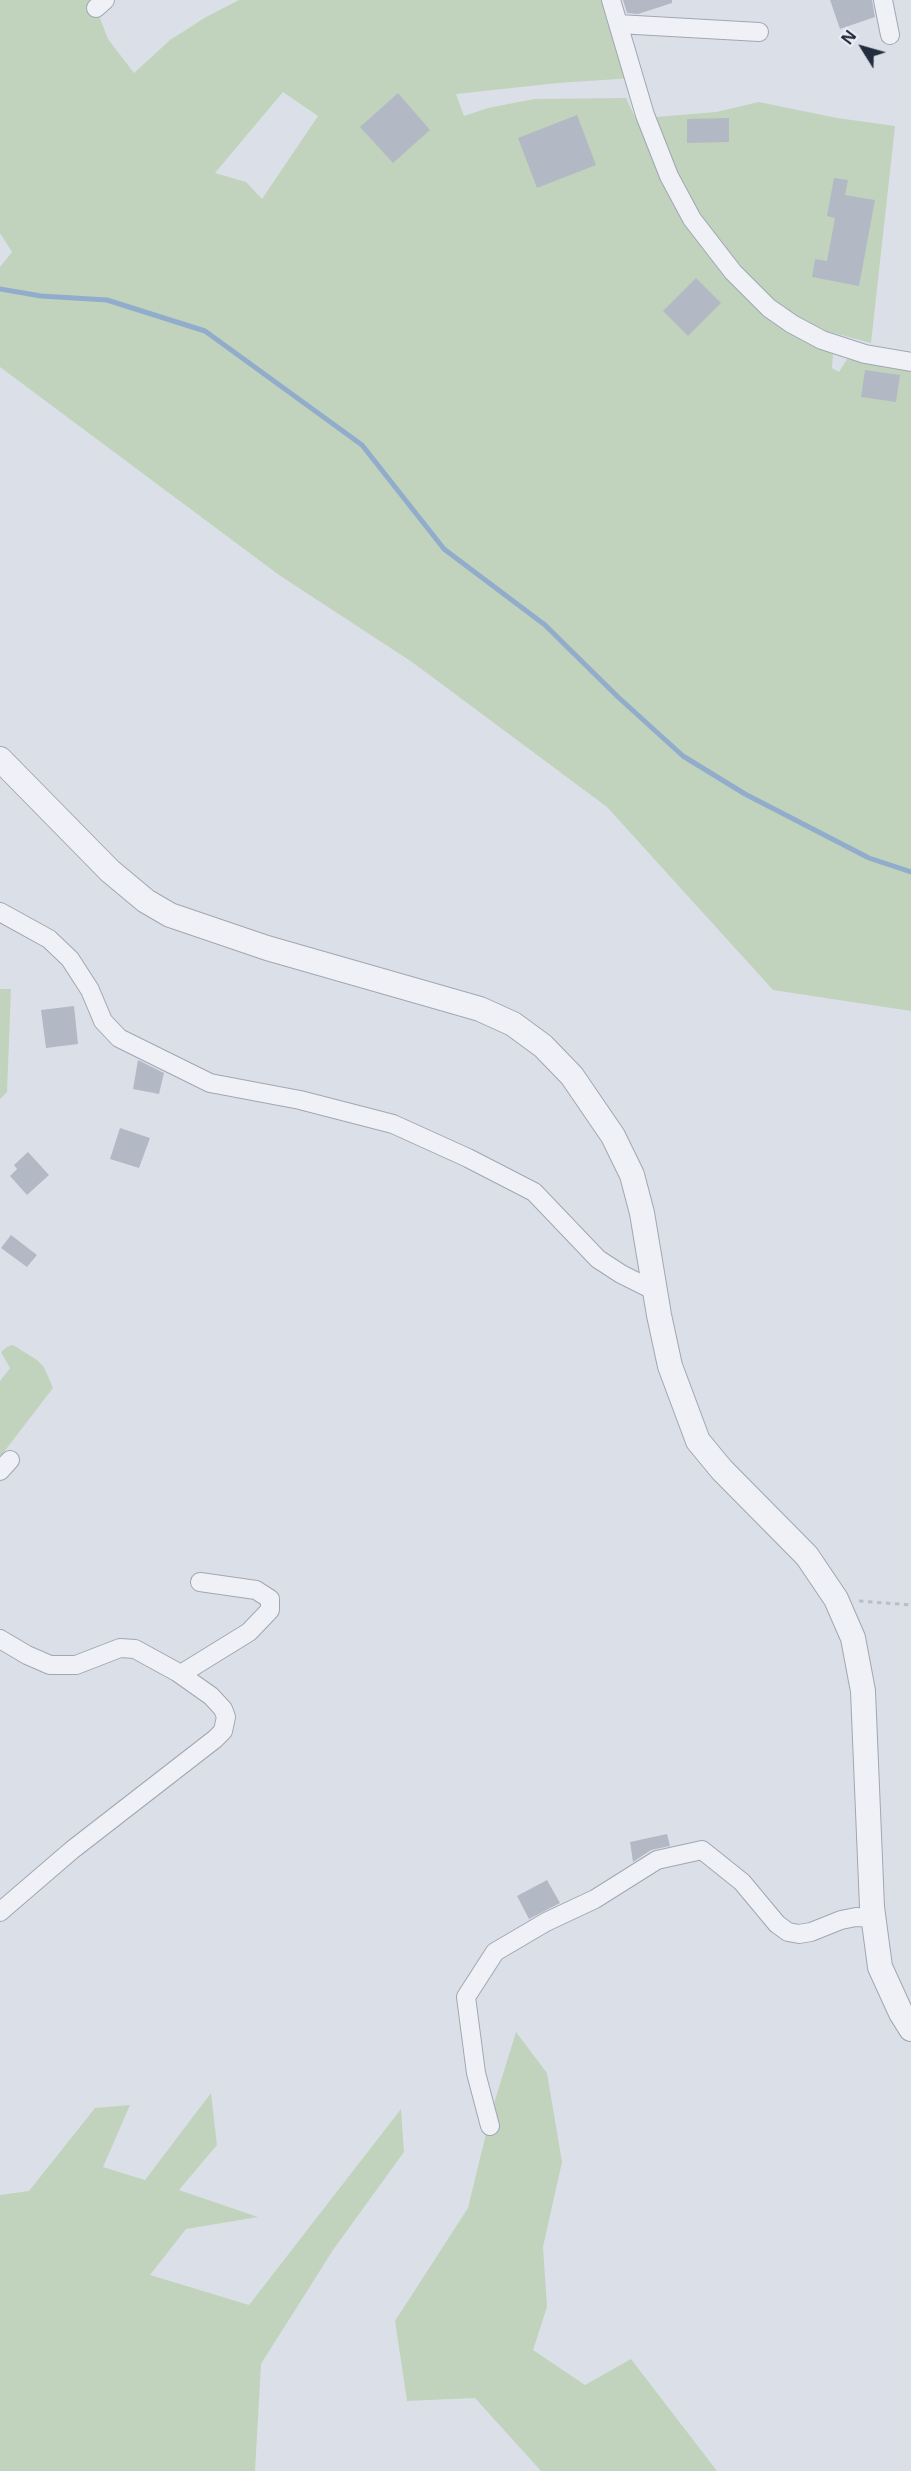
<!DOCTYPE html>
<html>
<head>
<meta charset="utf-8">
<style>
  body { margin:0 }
  #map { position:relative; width:911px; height:2471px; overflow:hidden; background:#dbe0e8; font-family:"Noto Sans",sans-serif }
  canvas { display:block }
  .north { position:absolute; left:833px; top:18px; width:60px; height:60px; -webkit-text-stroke:4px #ebeff5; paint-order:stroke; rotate:307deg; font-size:16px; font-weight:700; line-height:24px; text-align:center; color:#242d3f }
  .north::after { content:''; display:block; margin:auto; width:21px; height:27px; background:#242d3f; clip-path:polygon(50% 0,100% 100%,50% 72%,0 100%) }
</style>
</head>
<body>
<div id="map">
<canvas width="911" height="2471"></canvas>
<div class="north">N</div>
</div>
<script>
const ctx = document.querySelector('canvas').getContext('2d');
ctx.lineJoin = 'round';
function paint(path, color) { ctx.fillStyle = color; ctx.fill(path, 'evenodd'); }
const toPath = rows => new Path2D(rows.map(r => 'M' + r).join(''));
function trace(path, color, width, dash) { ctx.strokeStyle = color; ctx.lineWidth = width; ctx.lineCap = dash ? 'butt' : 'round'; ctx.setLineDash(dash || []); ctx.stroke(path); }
paint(toPath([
  [0,0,105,0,96,8,108,39,134,73,170,40,206,17,239,0,611,0,633,78,558,83,456,94,464,116,488,108,534,99,626,98,685,223,819,348,833,354,832,368,839,372,847,359,911,370,911,1011,773,990,607,807,412,662,279,575,0,367,0,267,12,252,0,233],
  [283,92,318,116,262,199,246,182,215,173],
  [759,102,837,118,895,126,871,343,826,331,793,314,771,299,744,272,702,218,672,163,656,117,716,112],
  [0,989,11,989,7,1092,0,1099],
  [13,1345,37,1360,44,1367,53,1388,0,1457,0,1381,10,1368,1,1352,7,1347],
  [516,2032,547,2073,562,2162,543,2247,547,2307,533,2350,585,2385,631,2359,717,2471,541,2471,475,2398,407,2401,395,2321,468,2208,491,2113],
  [211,2093,217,2145,179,2190,258,2217,186,2229,150,2275,249,2305,401,2109,404,2152,333,2250,261,2364,255,2471,0,2471,0,2195,29,2191,95,2108,130,2105,103,2167,145,2180]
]), '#c1d3bc');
trace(toPath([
  [0,289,41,296,107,300,205,331,362,445,444,549,545,625,618,697,683,756,745,794,869,858,911,872]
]), '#92adcc', 5);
paint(toPath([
  [623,0,672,0,672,3,638,14,627,13],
  [830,0,872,0,875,17,840,29],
  [398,93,430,130,393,163,360,127],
  [577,115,596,165,537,188,518,138],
  [729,118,729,142,687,143,687,119],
  [834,178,848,180,845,195,875,200,859,286,812,277,815,259,827,261,835,218,827,216],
  [696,278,721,303,688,336,663,311],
  [865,370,900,375,896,402,861,397],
  [74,1006,78,1044,46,1048,41,1010],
  [138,1060,164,1073,159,1094,133,1089],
  [120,1128,150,1138,139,1168,110,1159],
  [28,1152,49,1175,27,1195,10,1176,17,1169,14,1165],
  [11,1235,37,1255,27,1267,1,1248],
  [667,1834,670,1846,651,1850,633,1862,630,1842],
  [547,1880,560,1903,529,1919,517,1896]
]), '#b2b9c5');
const minor = toPath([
  [611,0,645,115,669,176,692,219,733,272,769,308,792,324,822,340,865,354,911,362],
  [883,0,890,35],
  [96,8,105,0],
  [618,24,759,32],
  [0,912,49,939,70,959,90,990,103,1021,119,1038,210,1083,300,1100,393,1124,468,1158,534,1192,598,1259,621,1274,655,1291],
  [0,1471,10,1460],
  [0,1639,27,1655,50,1665,76,1665,120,1648,135,1649,177,1672,211,1696,223,1709,226,1717,223,1731,215,1739,72,1850,0,1912],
  [181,1674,249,1632,270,1610,270,1599,256,1590,200,1582],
  [490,2126,476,2073,466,1997,495,1952,546,1922,595,1899,657,1860,702,1850,742,1882,777,1924,788,1932,799,1934,811,1932,841,1920,856,1917,874,1918]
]);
const tertiary = toPath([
  [0,759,110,871,146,901,170,915,267,948,480,1009,513,1024,543,1046,572,1076,613,1136,632,1175,642,1213,659,1315,670,1366,698,1441,722,1470,807,1556,836,1599,853,1638,863,1691,872,1907,880,1967,901,2013,911,2029]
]);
trace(minor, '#a0a7b2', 20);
trace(tertiary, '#a0a7b2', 26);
trace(toPath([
  [859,1601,911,1605]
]), '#babec6', 3, [4.5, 4.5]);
trace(minor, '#eff1f6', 18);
trace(tertiary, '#eff1f6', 24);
</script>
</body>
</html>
